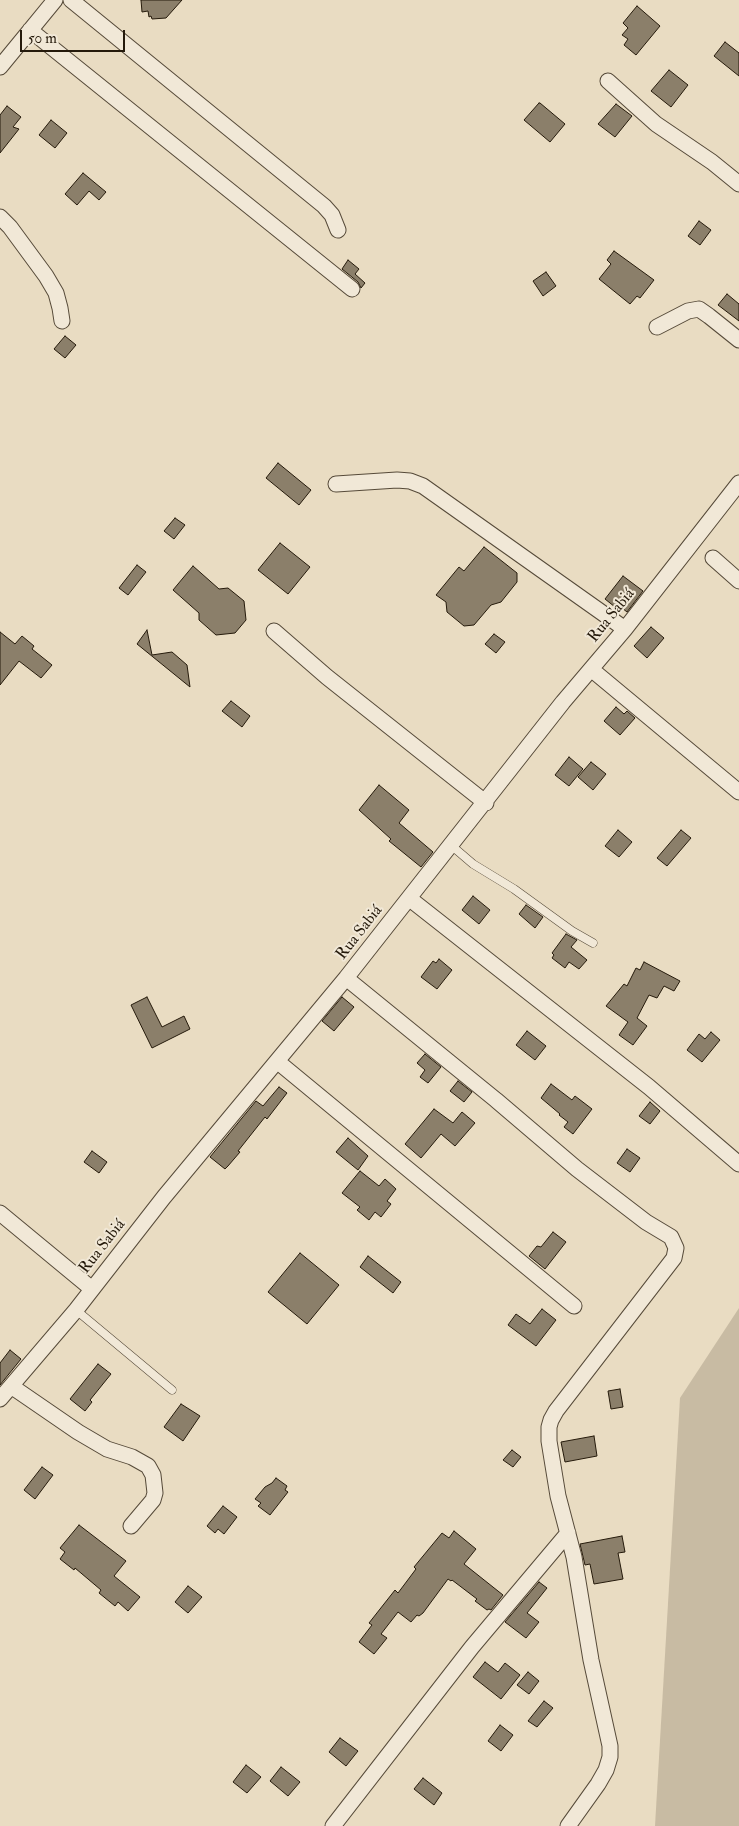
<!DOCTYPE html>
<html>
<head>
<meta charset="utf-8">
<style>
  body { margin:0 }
  #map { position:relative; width:739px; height:1826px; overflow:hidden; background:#e9dcc2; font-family:"IM FELL Double Pica",serif }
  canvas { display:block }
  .scale { position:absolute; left:20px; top:30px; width:105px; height:22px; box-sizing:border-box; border:2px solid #251a0b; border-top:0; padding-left:6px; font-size:15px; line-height:18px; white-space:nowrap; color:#251a0b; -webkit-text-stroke:4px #f1e8d7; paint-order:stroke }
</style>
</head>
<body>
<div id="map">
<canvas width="739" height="1826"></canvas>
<div class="scale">50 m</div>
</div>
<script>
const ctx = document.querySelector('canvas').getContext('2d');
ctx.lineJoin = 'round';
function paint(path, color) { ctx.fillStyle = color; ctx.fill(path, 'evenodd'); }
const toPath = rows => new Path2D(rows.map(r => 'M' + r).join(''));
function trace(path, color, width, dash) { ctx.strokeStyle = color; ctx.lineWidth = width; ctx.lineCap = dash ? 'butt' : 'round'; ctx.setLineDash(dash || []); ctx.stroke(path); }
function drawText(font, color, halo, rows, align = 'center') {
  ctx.font = font + ' "IM FELL Double Pica",serif'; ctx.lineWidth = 4; ctx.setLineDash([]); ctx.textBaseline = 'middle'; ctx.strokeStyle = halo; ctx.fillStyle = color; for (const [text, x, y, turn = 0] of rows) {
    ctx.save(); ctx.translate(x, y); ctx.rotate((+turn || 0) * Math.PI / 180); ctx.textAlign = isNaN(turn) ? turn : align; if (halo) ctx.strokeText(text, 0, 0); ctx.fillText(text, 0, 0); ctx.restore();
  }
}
paint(toPath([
  [739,1308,739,1826,655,1826,680,1398]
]), '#c8bba3');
const building = toPath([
  [141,0,182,0,166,18,152,19,151,16,149,17,148,11,142,12,141,0],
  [637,6,660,26,636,55,624,45,628,39,622,35,628,28,623,23,637,6],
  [725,42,739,53,739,76,714,56,725,42],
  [669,70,688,85,671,107,651,91,669,70],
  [539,103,540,103,565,124,550,142,524,120,539,103],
  [616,104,632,116,615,137,598,124,616,104],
  [7,106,21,117,13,127,19,129,0,153,0,115,7,106],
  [51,120,67,133,55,148,39,135,51,120],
  [83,173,106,192,99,200,89,191,77,205,65,194,83,173],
  [699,221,711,230,700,245,688,236,699,221],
  [614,251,654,280,640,298,637,296,630,304,599,279,611,264,607,260,614,251],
  [348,260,359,269,355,274,365,283,361,288,358,282,342,269,348,260],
  [546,272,556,286,543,296,533,281,546,272],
  [727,294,739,304,739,321,718,305,727,294],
  [65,336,76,345,65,358,54,349,65,336],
  [278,463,311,490,299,505,266,478,278,463],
  [175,518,185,525,174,539,164,531,175,518],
  [280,543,310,567,288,594,258,570,280,543],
  [484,547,517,573,517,582,501,602,491,605,474,625,464,626,447,612,446,602,436,595,459,567,464,571,484,547],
  [137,565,146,572,128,595,119,588,137,565],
  [193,566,219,589,228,588,244,601,246,620,235,633,216,635,199,620,199,613,173,590,193,566],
  [623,576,643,591,627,612,617,604,615,607,605,599,623,576],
  [651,627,664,638,647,658,634,646,651,627],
  [147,630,152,655,172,652,187,665,190,687,137,644,147,630],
  [0,632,15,644,22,636,34,646,32,649,52,665,41,678,19,661,0,685,0,632],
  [494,634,505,642,496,653,485,644,494,634],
  [231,701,250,716,242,727,222,711,231,701],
  [616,707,624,714,627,711,635,718,620,735,604,721,616,707],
  [569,757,583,769,569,786,555,775,569,757],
  [591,762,606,774,593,790,578,777,591,762],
  [379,785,409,810,399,823,433,852,421,867,389,841,391,839,359,810,379,785],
  [618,830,632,842,619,857,605,846,618,830],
  [681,830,691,838,667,866,657,858,681,830],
  [473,896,490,910,479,924,462,910,473,896],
  [526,905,543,917,535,928,519,914,526,905],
  [566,934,577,940,571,947,587,960,579,969,569,962,565,968,552,958,554,955,552,953,566,934],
  [439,959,452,970,437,989,421,977,433,961,436,963,439,959],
  [644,962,680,981,674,991,664,986,657,998,649,995,637,1018,647,1026,633,1045,619,1035,628,1022,606,1006,624,984,627,986,636,968,640,970,644,962],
  [147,997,162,1027,184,1016,190,1029,152,1048,131,1005,147,997],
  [342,997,354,1007,334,1031,322,1021,342,997],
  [527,1031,546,1046,535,1060,516,1045,527,1031],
  [711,1032,720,1040,702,1062,687,1050,699,1034,705,1039,711,1032],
  [425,1054,441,1067,428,1083,420,1077,425,1070,417,1063,425,1054],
  [458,1081,472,1092,464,1102,450,1091,458,1081],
  [551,1084,572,1100,575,1096,592,1109,573,1134,564,1127,568,1122,559,1115,560,1114,541,1098,551,1084],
  [279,1087,287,1093,267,1119,265,1117,238,1151,240,1152,228,1166,225,1169,210,1157,256,1101,263,1106,279,1087],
  [650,1102,660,1111,650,1124,639,1116,650,1102],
  [434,1109,453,1123,462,1112,475,1123,455,1146,441,1134,421,1158,405,1144,434,1109],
  [348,1138,368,1156,358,1170,336,1152,348,1138],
  [627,1149,640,1158,630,1172,617,1163,627,1149],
  [92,1151,107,1162,99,1173,84,1162,92,1151],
  [360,1171,379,1186,385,1179,396,1189,387,1201,391,1204,381,1217,375,1212,369,1220,357,1210,360,1207,342,1193,360,1171],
  [553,1232,566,1242,545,1269,529,1256,537,1246,541,1247,553,1232],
  [300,1253,339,1285,307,1324,268,1292,300,1253],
  [368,1256,401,1282,393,1293,360,1267,368,1256],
  [542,1309,556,1320,536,1346,508,1325,516,1314,530,1324,542,1309],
  [10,1350,21,1359,0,1385,0,1363,10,1350],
  [98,1364,111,1374,90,1400,92,1402,85,1411,70,1399,98,1364],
  [620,1389,623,1407,611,1409,608,1391,620,1389],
  [181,1404,200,1416,183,1441,164,1427,181,1404],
  [594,1436,597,1456,565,1462,561,1442,594,1436],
  [512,1450,521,1457,513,1467,503,1460,512,1450],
  [42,1467,53,1475,35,1499,24,1490,42,1467],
  [276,1478,287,1486,285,1490,288,1492,270,1515,258,1506,261,1503,255,1499,265,1487,272,1483,276,1478],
  [223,1506,237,1517,224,1534,218,1529,215,1533,207,1526,223,1506],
  [79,1525,126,1561,114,1576,140,1597,128,1611,118,1602,115,1606,99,1593,101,1590,75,1568,74,1570,60,1559,65,1552,60,1548,79,1525],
  [454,1531,476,1549,464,1564,503,1595,491,1610,489,1609,487,1610,475,1601,477,1599,452,1580,451,1581,448,1579,423,1613,419,1616,417,1615,411,1622,398,1612,381,1634,387,1638,374,1654,359,1642,372,1625,369,1623,395,1590,398,1593,416,1569,414,1567,442,1533,449,1538,454,1531],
  [622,1536,625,1552,618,1553,623,1579,594,1584,590,1564,585,1565,580,1544,622,1536],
  [539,1582,547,1588,527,1613,539,1622,526,1638,505,1622,539,1582],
  [188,1586,202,1597,188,1613,175,1602,188,1586],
  [485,1662,498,1672,505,1663,520,1675,501,1699,473,1677,485,1662],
  [528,1672,539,1681,529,1694,517,1685,528,1672],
  [544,1701,553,1708,537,1727,528,1721,544,1701],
  [500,1725,513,1735,501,1751,488,1741,500,1725],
  [340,1738,358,1751,346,1766,329,1752,340,1738],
  [246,1765,261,1777,247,1793,233,1782,246,1765],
  [281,1767,300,1782,288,1796,270,1781,281,1767],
  [423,1778,442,1793,434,1805,414,1789,423,1778]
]);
paint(building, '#8b7f6a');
trace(building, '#251a0b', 1);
const lane = toPath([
  [452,846,473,864,514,889,572,931,593,943],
  [76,1310,172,1390]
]);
const street = toPath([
  [71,0,324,206,332,215,338,230],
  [30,30,352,289],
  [0,67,55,0],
  [608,81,656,124,712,162,739,184],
  [0,217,10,227,46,276,56,293,60,308,62,321],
  [657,327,688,311,699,309,709,316,739,340],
  [336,484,397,480,410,481,423,486,625,629],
  [713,558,739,581],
  [274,631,327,677,486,803],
  [591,669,739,792],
  [410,899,649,1087,739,1164],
  [346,978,496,1100,577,1169,646,1222,671,1237,676,1248,674,1258,556,1411,551,1420,549,1427,549,1441,558,1496,574,1557,591,1660,610,1746,610,1757,606,1770,598,1784,568,1826],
  [278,1062,574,1306],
  [0,1213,92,1289],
  [11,1386,78,1432,107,1449,132,1457,148,1466,153,1475,155,1493,153,1500,131,1526],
  [0,1399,76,1310,164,1197,346,978,563,702,625,629,739,483],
  [333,1826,472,1647,568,1533]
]);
trace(lane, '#564a39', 9);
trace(street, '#564a39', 17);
trace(lane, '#f1e8d7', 8);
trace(street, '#f1e8d7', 15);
drawText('16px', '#251a0b', '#f1e8d7', [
  ["Rua Sabiá",612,616,-51],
  ["Rua Sabiá",360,933,-52],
  ["Rua Sabiá",103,1247,-52]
]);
</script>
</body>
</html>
